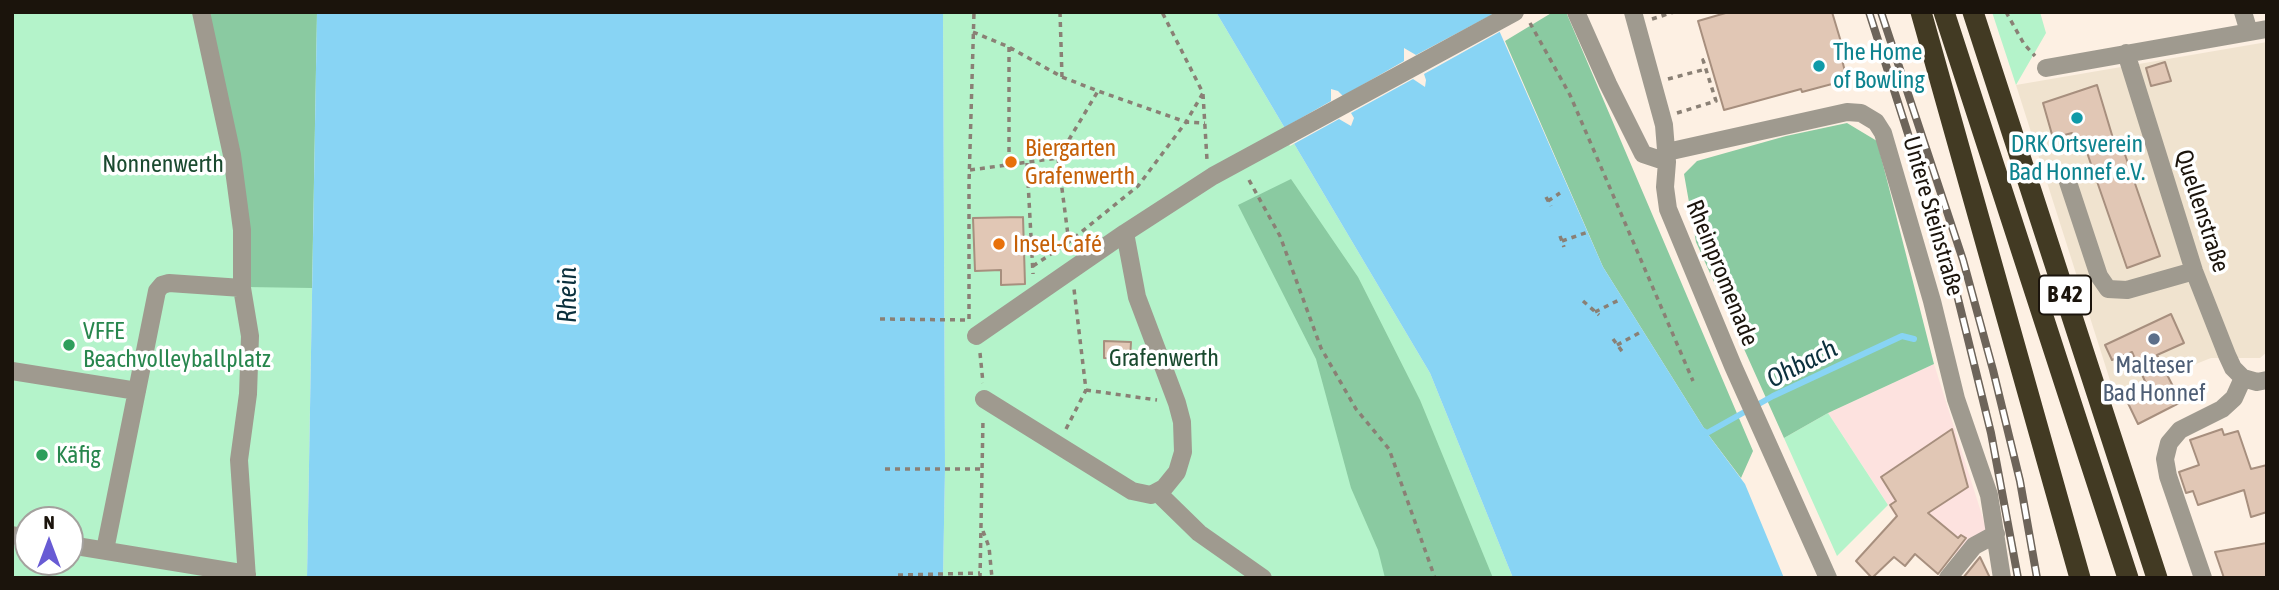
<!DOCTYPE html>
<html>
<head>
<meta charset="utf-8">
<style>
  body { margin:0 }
  #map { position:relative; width:2279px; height:590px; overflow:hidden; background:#fdf0e3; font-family:"Asap Condensed",sans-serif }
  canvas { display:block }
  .frame { position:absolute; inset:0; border:14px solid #1b140c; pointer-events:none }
  .north { position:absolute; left:14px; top:506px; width:70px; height:70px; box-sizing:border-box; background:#fff; border:2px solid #a4a19e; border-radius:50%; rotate:0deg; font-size:19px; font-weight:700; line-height:28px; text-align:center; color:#1b140c }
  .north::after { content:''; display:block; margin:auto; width:24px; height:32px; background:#685bd4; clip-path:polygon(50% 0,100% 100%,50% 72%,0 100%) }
</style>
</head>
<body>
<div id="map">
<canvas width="2279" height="590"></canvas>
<div class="frame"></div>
<div class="north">N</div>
</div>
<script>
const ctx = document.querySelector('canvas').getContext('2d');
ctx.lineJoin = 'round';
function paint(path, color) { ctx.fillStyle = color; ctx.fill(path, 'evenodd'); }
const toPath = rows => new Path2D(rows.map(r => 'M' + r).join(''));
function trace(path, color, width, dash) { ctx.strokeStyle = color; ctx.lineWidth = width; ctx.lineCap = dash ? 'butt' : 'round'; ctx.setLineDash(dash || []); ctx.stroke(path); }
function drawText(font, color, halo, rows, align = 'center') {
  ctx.font = font + ' "Asap Condensed",sans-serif'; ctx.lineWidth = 7; ctx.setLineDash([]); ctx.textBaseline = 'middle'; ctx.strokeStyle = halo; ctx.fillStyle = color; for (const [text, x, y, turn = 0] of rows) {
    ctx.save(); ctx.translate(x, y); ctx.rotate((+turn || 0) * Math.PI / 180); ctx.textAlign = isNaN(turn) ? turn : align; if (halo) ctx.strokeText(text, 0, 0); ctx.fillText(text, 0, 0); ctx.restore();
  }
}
paint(toPath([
  [1934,364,1988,534,1965,563,1913,520,1904,529,1828,413]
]), '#fde2df');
paint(toPath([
  [2267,42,2267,352,2260,358,2211,358,2115,396,2016,85]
]), '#f0e3cf');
paint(toPath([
  [12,12,317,12,307,578,12,578],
  [28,520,70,520,70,562,28,562],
  [943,12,1216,12,1430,373,1513,578,943,578,945,469],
  [1992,12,2040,12,2046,33,2016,85],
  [1828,413,1888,505,1837,556,1784,438]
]), '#b4f3ca');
paint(toPath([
  [206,12,317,12,312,288,246,287],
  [1553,12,1566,12,1753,451,1741,478,1707,433,1603,267,1505,41],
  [1847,123,1877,141,1934,364,1828,413,1784,438,1696,242,1684,174,1697,161,1786,136],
  [1291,179,1358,277,1420,400,1493,578,1385,578,1378,550,1351,488,1316,359,1238,205]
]), '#8acaa1');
paint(toPath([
  [317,12,943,12,945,469,943,578,307,578],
  [1216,12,1491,12,1603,267,1707,433,1745,484,1784,578,1513,578,1430,373]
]), '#88d4f4');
paint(toPath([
  [1495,13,1503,30,1424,74,1426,80,1425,87,1413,79,1351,113,1354,118,1351,126,1339,119,1290,146,1280,130,1331,101,1331,89,1338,91,1343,96,1404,61,1404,48,1416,55]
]), '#fdf0e3');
trace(toPath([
  [1702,430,1707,433,1773,396,1902,336,1914,339]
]), '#88d4f4', 6);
const building = toPath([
  [1729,12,1832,12,1841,42,1838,43,1847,80,1802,92,1801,89,1724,110,1698,21,1729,12],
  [2165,62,2171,81,2151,86,2146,68,2165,62],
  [2097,85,2115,145,2121,143,2160,256,2127,268,2083,141,2075,142,2072,133,2053,138,2043,103,2097,85],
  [1023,217,1025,284,1001,285,1001,270,975,271,973,218,1023,217],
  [2171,314,2184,343,2157,355,2181,402,2138,424,2126,399,2148,388,2132,352,2112,360,2105,345,2171,314],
  [1104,341,1131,342,1130,359,1104,358,1104,341],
  [1952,429,1968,487,1928,513,1958,538,1961,535,1966,538,1938,574,1915,554,1905,566,1894,557,1872,578,1856,561,1897,516,1890,505,1896,501,1881,477,1952,429],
  [2222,429,2224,435,2238,431,2251,469,2267,465,2267,512,2251,517,2244,490,2198,505,2193,491,2186,493,2179,472,2199,465,2190,440,2222,429],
  [2267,543,2267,578,2224,578,2215,552,2267,543],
  [1980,557,1990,578,1963,578,1980,557]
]);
paint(building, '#e1c7b5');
trace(building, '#a78f7e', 2);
trace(toPath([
  [1060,12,1062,77],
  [2006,12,2024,44,2035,56],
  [1652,19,1674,12],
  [1530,23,1570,95,1693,381],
  [973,32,1009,47,1062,77,1098,91,1186,122,1205,123],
  [1009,47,1009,164],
  [1668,79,1706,69],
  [1203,94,1207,160],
  [1677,113,1716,101,1703,60,1709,59],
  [1058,158,1069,243],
  [1027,163,1033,274],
  [970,170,1058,158,1098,91],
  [1249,180,1280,236,1321,348,1356,409,1389,449,1435,578],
  [1546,197,1551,206],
  [1548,201,1560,193],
  [1560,236,1564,247],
  [1562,241,1588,232],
  [1033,266,1069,242,1138,186,1186,122,1203,93,1162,12],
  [1583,301,1599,315],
  [1595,312,1621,299],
  [880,319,967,320],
  [969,319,969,183,974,12],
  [1613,339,1624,354],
  [1617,345,1639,333],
  [980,353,983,383],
  [1086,390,1157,400],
  [1066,429,1086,390,1074,289],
  [885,469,981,469],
  [983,531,989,547,992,578],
  [898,575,980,573],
  [980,578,983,419]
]), '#8a8075', 3.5, [5, 5]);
trace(toPath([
  [201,12,232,155,242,230,242,288,250,336,248,394,239,460,247,578],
  [1576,12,1608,84,1643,154,1667,162],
  [1633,12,1664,125,1667,162,1665,187,1668,209,1733,366,1828,578],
  [2243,12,2249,32],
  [2126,53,2194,271,2227,355,2233,368,2243,378],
  [2046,68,2267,29],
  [1667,152,1847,112,1861,113,1876,122,1883,133,1932,301,1956,399,1989,495,2002,578],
  [2065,173,2099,276,2108,289,2127,290,2194,271],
  [976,336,1125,233,1213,176,1515,12],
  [12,371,137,391],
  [2243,378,2257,382,2267,380],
  [984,399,1132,491,1151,495,1164,488,1177,472,1183,452,1182,422,1177,403,1137,297,1125,233],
  [1157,492,1199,533,1263,578],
  [12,535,28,538],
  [70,545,247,574],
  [105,550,157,291,162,285,169,283,242,288],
  [1948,578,1974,546,1996,534],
  [2203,578,2168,476,2165,459,2169,443,2180,430,2222,409,2234,398,2243,378]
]), '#9f9a8f', 18);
trace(toPath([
  [1921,12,2080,578],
  [1944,12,2128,578],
  [1973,12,2157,578]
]), '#423a23', 21);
const rail = toPath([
  [1869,12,1949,262,1991,433,2018,578],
  [1881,12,1963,260,1993,370,2020,481,2037,578]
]);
trace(rail, '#6d645a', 8);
trace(rail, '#fff', 5, [16]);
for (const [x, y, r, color] of [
  [1819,66,7,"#0f9aa8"],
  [2077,118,7,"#0f9aa8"],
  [1011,162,7,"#e8710a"],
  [999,244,7,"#e8710a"],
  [2154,339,7,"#5c6f8a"],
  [69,345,7,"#2e9e5b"],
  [42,455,7,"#2e9e5b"]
]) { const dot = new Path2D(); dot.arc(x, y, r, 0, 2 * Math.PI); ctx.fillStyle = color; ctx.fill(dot); trace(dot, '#fff', 2.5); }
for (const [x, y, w] of [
  [2065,295,52]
]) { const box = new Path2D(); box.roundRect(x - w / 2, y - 19.5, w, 39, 5); ctx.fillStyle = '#fff'; ctx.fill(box); trace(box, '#1b140c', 2); }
drawText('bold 23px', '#1b140c', null, [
  ["B 42",2065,295]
]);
drawText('24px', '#0d838f', '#fff', [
  ["The Home",1833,52],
  ["of Bowling",1833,80],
  ["DRK Ortsverein",2077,144,"center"],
  ["Bad Honnef e.V.",2077,172,"center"]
], 'left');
drawText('24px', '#c56008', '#fff', [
  ["Biergarten",1025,148],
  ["Grafenwerth",1025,176],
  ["Insel-Café",1013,244]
], 'left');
drawText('24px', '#1a4a2f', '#fff', [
  ["Nonnenwerth",163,164],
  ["Grafenwerth",1164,358]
]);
drawText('24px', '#1b140c', '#fff', [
  ["Quellenstraße",2202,211,72],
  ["Untere Steinstraße",1933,216,74],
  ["Rheinpromenade",1722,273,68]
]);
drawText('24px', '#27864d', '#fff', [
  ["VFFE",83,331],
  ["Beachvolleyballplatz",83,359],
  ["Käfig",56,455]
], 'left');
drawText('24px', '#4e5e75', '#fff', [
  ["Malteser",2154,365],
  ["Bad Honnef",2154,393]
]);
drawText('italic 26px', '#0b303d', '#fff', [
  ["Rhein",568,295,-90],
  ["Ohbach",1802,364,-27]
]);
</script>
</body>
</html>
